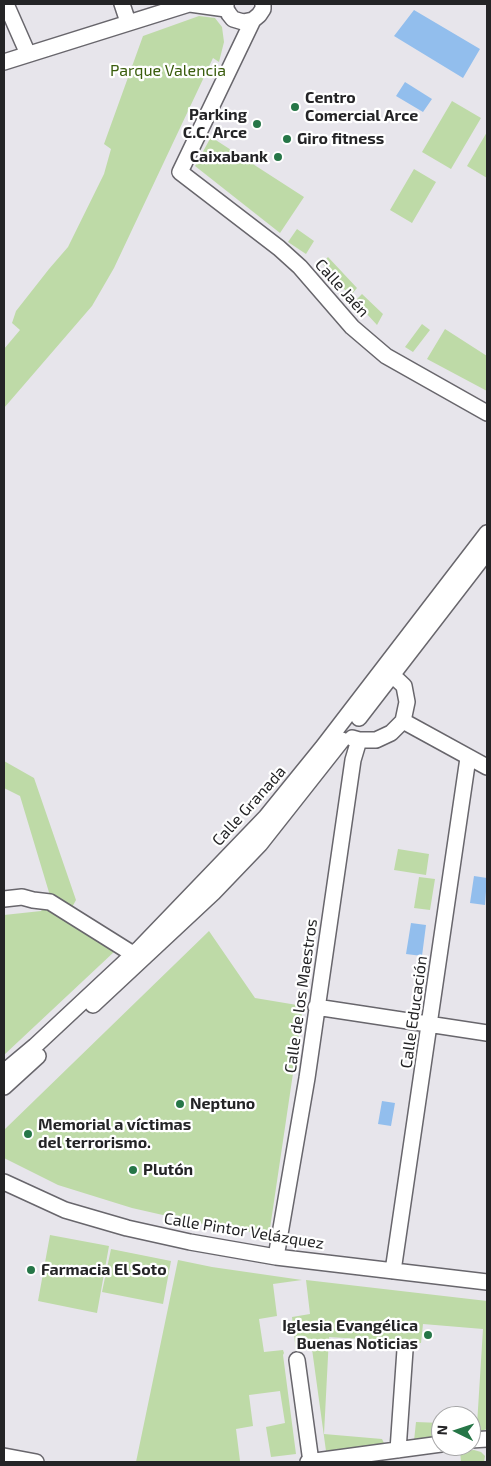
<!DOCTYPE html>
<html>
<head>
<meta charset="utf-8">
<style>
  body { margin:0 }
  #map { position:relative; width:491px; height:1466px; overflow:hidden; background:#e7e5eb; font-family:"Exo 2",sans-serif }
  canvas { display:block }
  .frame { position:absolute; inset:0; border:5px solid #242426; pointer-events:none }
  .north { position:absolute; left:431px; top:1406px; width:50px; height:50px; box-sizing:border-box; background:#fff; border:1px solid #a7a7a8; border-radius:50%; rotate:274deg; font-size:14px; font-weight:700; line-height:20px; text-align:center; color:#242426 }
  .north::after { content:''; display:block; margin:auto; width:18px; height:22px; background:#267647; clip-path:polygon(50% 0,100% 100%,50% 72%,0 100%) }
</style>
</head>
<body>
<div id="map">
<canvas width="491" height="1466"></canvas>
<div class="frame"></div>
<div class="north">N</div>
</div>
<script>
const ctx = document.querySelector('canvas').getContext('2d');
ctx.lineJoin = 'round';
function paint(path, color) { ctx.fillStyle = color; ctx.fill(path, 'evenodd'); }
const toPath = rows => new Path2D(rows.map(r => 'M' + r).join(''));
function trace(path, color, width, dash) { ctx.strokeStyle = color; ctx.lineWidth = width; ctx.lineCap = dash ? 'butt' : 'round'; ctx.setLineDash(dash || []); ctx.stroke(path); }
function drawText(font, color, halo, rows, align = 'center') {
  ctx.font = font + ' "Exo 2",sans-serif'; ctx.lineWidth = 4.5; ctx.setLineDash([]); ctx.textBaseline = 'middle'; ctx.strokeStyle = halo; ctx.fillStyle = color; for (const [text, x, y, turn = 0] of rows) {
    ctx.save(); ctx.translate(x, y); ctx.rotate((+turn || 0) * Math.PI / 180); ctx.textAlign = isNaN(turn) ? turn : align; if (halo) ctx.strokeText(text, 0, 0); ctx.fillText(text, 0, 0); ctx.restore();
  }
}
paint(toPath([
  [199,16,215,18,222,27,224,42,219,62,213,58,114,268,92,306,4,408,4,349,20,330,12,323,16,311,49,269,68,247,104,174,111,149,104,144,143,36],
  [452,101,481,118,451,169,422,152],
  [487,132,487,178,467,166],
  [211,137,304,197,280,233,195,166],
  [414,169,436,182,412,223,390,210],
  [297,229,314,241,306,254,288,242],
  [328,257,357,288,350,296,322,263],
  [362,294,383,314,377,325,355,301],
  [422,324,430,330,413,352,405,347],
  [445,329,487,356,487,391,427,359],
  [4,761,34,778,76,900,70,911,115,951,4,1055,4,915,41,911,51,899,20,796,4,788],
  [398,849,429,854,426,875,394,870],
  [419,877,435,879,430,910,414,908],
  [209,931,255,998,303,1006,269,1235,198,1223,132,1208,58,1185,4,1158,4,1130],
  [50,1235,109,1246,97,1313,38,1301],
  [111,1249,171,1261,163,1304,102,1292],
  [178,1260,212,1267,302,1280,273,1284,277,1316,259,1319,264,1352,283,1350,284,1353,283,1355,296,1454,271,1457,266,1427,285,1423,280,1391,249,1395,253,1426,236,1429,240,1461,229,1462,136,1462],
  [306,1280,487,1301,487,1429,471,1434,471,1425,477,1425,483,1329,423,1324,421,1343,329,1337,324,1434,382,1439,385,1445,326,1451,312,1349,296,1351,292,1317,310,1314],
  [416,1422,441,1423,441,1438,414,1441],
  [474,1450,481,1452,485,1456,484,1462,461,1462,460,1451]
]), '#bedaa7');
paint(toPath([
  [414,10,480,49,463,78,394,36],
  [405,82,432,99,423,112,396,96],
  [474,876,487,878,485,905,470,903],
  [411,923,426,925,422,956,406,954],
  [382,1101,395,1103,391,1126,378,1124]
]), '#92beed');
const minor = toPath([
  [6,4,28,54],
  [122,4,128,22],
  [190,4,226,9],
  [226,4,226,9,229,14,233,19,243,22,253,20,259,15,263,9,263,4],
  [253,20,180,172,279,248,300,267,352,327,386,356,487,413],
  [4,62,189,4],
  [359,718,487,552],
  [403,721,487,767],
  [352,738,359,740,376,740,391,733,403,721,407,702,404,686,386,669],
  [4,899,22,897,33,900,50,902,133,954],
  [93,1005,213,893,260,844,342,740],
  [316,1007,487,1033],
  [4,1072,35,1046,140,948,266,817,322,748,487,533],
  [4,1087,38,1056],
  [4,1182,65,1210,127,1228,190,1242,276,1257,487,1282],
  [276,1257,307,1078,353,760,359,740],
  [393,1271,468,758],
  [297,1360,311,1462],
  [471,1440,487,1439],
  [398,1450,405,1350],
  [4,1456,36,1462],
  [308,1462,441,1444]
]);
trace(minor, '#68666c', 18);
trace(minor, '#fff', 15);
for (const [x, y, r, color] of [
  [295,107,5,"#267647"],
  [257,124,5,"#267647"],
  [287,139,5,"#267647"],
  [278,157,5,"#267647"],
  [180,1104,5,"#267647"],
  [28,1134,5,"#267647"],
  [133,1170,5,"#267647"],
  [31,1270,5,"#267647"],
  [428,1335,5,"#267647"]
]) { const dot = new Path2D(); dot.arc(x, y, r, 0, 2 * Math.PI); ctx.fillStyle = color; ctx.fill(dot); trace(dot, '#fff', 2); }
drawText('16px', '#3a5d0d', '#fff', [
  ["Parque Valencia",168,71]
]);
drawText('bold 16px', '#242426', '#fff', [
  ["Centro",305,98],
  ["Comercial Arce",305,116],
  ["Parking",247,115,"right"],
  ["C.C. Arce",247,133,"right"],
  ["Giro fitness",297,139],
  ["Caixabank",268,157,"right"],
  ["Neptuno",190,1104],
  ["Memorial a víctimas",38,1125],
  ["del terrorismo.",38,1143],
  ["Plutón",143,1170],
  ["Farmacia El Soto",41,1270],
  ["Iglesia Evangélica",418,1326,"right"],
  ["Buenas Noticias",418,1344,"right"]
], 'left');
drawText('16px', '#242426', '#fff', [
  ["Calle Jaén",342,288,48],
  ["Calle Granada",249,806,-48],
  ["Calle de los Maestros",301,996,-82],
  ["Calle Educación",414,1012,-82],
  ["Calle Pintor Velázquez",244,1231,9]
]);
</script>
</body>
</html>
